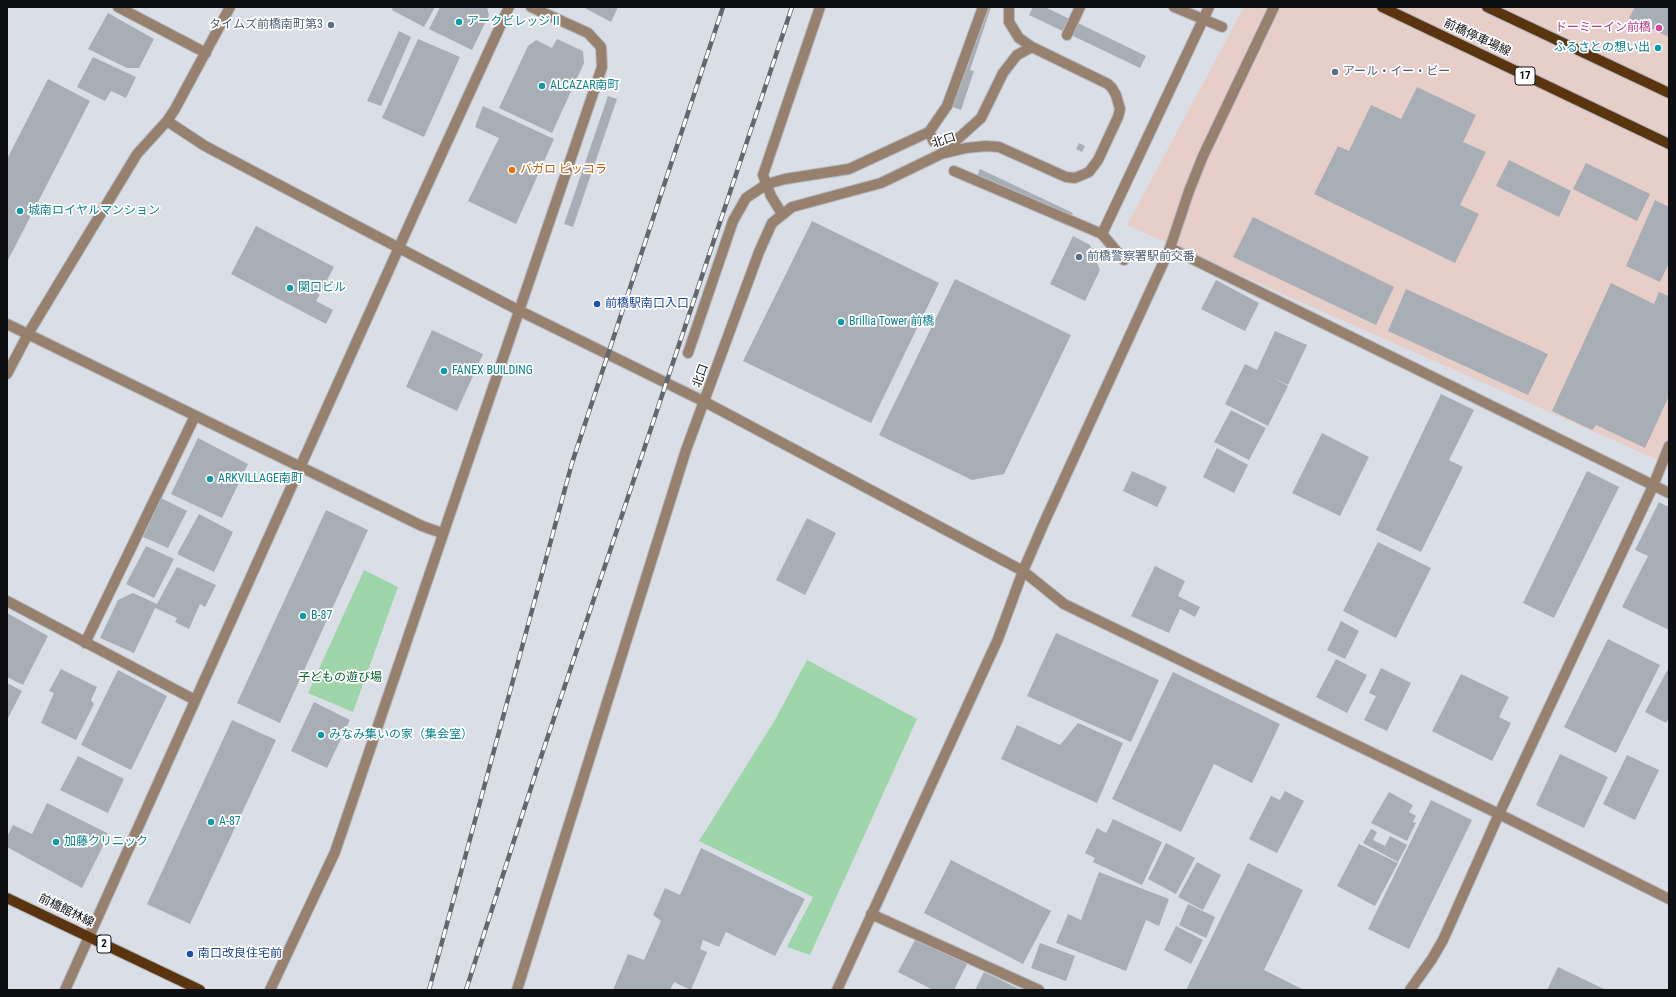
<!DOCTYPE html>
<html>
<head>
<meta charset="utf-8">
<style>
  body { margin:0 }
  #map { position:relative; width:1676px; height:997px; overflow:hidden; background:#dadfe7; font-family:"Roboto Condensed",sans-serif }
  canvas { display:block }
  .frame { position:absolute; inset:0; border:8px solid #0d0f12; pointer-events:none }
</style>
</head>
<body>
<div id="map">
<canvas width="1676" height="997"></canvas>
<div class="frame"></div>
</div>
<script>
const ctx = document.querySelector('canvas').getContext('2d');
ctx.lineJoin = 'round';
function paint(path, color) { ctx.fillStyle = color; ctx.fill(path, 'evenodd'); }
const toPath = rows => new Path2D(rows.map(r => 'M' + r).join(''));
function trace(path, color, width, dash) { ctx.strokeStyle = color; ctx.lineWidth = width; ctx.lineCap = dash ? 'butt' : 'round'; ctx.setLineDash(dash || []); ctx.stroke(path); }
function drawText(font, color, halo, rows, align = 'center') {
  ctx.font = font + ' "Roboto Condensed","Noto Sans JP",sans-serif'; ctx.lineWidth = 3.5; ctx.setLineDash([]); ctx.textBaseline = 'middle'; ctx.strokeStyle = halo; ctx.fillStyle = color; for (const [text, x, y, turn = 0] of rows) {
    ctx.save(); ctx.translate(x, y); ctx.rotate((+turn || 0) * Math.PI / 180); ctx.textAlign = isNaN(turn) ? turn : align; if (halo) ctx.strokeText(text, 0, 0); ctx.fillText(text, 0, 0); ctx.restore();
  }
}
paint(toPath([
  [1244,7,1669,7,1669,465,1127,225]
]), '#e8cec8');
paint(toPath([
  [364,570,398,587,353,712,308,693],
  [807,660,917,719,810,955,787,947,813,897,699,841,775,720]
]), '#9ed5a9');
paint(toPath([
  [393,7,435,7,424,27,392,10],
  [440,7,487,7,489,15,472,50,429,29],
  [583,7,618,7,611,22],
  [978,7,991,7,970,70,974,71,961,110,944,104],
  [1033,7,1045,7,1146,56,1140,68,1029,15],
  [1635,7,1669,7,1669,37,1629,18],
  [108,13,154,39,139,68,127,68,88,49],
  [399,31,411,37,381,106,367,101],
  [418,39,460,57,424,137,382,118],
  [557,39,583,51,584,63,552,133,499,108,528,46,536,40,552,48],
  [93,57,136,77,126,98,111,91,105,101,77,87],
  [48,79,90,101,7,262,7,159],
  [1417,87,1476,115,1463,142,1486,152,1460,205,1479,214,1455,263,1314,194,1338,146,1349,151,1371,105,1401,119],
  [608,96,617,99,573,227,564,224],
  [483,106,554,139,516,224,468,201,499,138,475,127],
  [1079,143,1085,146,1082,152,1076,149],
  [1509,160,1571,191,1559,217,1496,186],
  [1586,163,1650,194,1637,221,1573,189],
  [980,169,1073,213,1067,226,975,181],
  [1655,200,1669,207,1669,263,1660,282,1626,266],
  [1253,217,1394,287,1376,325,1233,257],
  [812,221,939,283,871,423,743,361],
  [256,226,334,267,316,301,333,310,326,324,231,274],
  [1073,236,1090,245,1100,270,1085,301,1050,284],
  [955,279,1071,335,1004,474,972,480,879,435],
  [1216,280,1259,303,1245,331,1201,309],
  [1611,283,1654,304,1659,292,1669,296,1669,396,1645,448,1596,425,1592,430,1552,411],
  [1406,289,1548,354,1528,395,1388,331],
  [432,330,483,354,457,411,406,387],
  [1275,331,1307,345,1288,385,1272,377,1288,386,1268,426,1225,404,1245,364,1257,370],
  [1441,394,1474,410,1449,460,1463,467,1421,552,1376,530],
  [1231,410,1266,428,1249,460,1214,442],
  [1322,433,1369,457,1340,516,1292,493],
  [198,438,248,464,222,518,171,494],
  [1217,448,1248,465,1234,493,1203,477],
  [1132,471,1167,487,1157,507,1123,491],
  [1587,471,1619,487,1554,618,1523,603],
  [161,498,187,511,168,548,143,537],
  [1659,502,1669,507,1669,630,1622,607,1648,556,1635,550],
  [326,510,368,530,280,723,237,703],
  [199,514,233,532,214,572,177,554],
  [807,518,836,533,805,595,776,580],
  [1378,542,1431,568,1396,638,1343,611],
  [146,546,174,559,154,598,126,584],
  [1155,566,1185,581,1178,596,1200,607,1195,617,1180,609,1169,633,1131,616],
  [177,567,216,585,205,607,200,604,189,629,175,622,177,618,155,608,134,653,100,638,118,600,133,593,157,604],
  [7,613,48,636,23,685,7,677],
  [1341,621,1359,631,1345,659,1327,650],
  [1056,633,1159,680,1131,742,1027,696],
  [1608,639,1660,665,1616,753,1564,727],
  [1336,659,1367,675,1347,713,1316,697],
  [1669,667,1669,718,1666,723,1645,712],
  [1381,668,1411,683,1387,731,1364,720,1376,696,1369,693],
  [61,669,97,687,91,700,94,704,76,740,41,723,54,693,49,691],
  [118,670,167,696,131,770,81,745],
  [1173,672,1280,724,1252,783,1214,764,1181,832,1112,799],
  [1461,674,1509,697,1499,717,1511,723,1492,761,1432,731],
  [7,683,22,691,7,720],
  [314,702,350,720,327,768,291,751],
  [232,720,276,740,190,924,147,904],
  [1078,723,1123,743,1097,803,1001,759,1017,725,1060,745],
  [1560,754,1608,777,1584,828,1536,805],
  [1627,755,1659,770,1635,820,1603,804],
  [78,756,124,779,108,813,60,790],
  [1285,791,1304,801,1277,853,1249,839,1271,796,1280,800],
  [1389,792,1413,805,1409,812,1416,816,1413,822,1416,823,1407,841,1371,823],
  [1431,800,1472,820,1409,949,1368,929],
  [47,803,109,834,82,888,7,847,7,837,13,825,32,834],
  [1113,819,1162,842,1142,885,1093,862,1095,858,1085,853,1097,828,1106,833],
  [1371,829,1377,832,1373,840,1385,846,1390,836,1407,845,1398,862,1363,843],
  [1166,843,1195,858,1176,894,1148,879],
  [1359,844,1398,863,1375,906,1337,886],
  [701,848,805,899,775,956,726,932,719,947,703,940,700,949,707,952,691,990,674,982,670,990,613,990,628,954,644,960,661,921,653,915,665,888,680,895],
  [951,860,1051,911,1023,964,924,913],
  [1197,862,1221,875,1203,910,1178,897],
  [1248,863,1303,890,1264,970,1304,990,1186,990],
  [1099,872,1169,899,1159,926,1146,920,1126,971,1056,943,1068,914,1081,920],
  [1188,904,1215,917,1206,938,1179,925],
  [1176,926,1203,940,1191,964,1164,950],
  [916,938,967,964,954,990,933,990,898,972],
  [1040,943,1075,956,1066,981,1031,968],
  [1558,967,1606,990,1547,990],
  [984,972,1021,990,975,990]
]), '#a8aeb6');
const minor = toPath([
  [118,7,206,53],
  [1174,7,1222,27],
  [1067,35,1080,7],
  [167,121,205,146,399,248,520,311,705,402,1023,571,1064,604,1499,814,1669,899],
  [929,132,934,142],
  [941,154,981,118,1003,73,1017,55,1032,47],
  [954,171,1102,234],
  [782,214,771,196,763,175,820,7],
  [1170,248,1669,493],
  [1124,260,1102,234,1209,7],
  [7,324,422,526,442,533],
  [688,353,733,221,746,198,767,184,785,179,849,169,929,132,947,106,983,7],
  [7,374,28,334,137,154,167,121,175,109,230,7],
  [7,601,195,700],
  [85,643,195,416],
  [871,914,1039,990],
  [65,990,414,214,509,7],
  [270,990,335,852,602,67,601,47,588,33,531,7],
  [517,990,686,450,759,252,772,223,792,207,881,183,941,154,966,148,986,146,999,147,1066,177,1075,178,1089,172,1098,160,1118,117,1120,109,1116,95,1112,88,1108,84,1032,47,1019,38,1009,22,1009,7],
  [837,990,998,639,1023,571,1043,525,1170,248,1189,191,1203,156,1274,7],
  [1410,990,1432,959,1443,940,1499,814,1653,486,1669,446]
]);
const major = toPath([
  [1382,7,1669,144],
  [1487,7,1669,93],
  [7,898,200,990]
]);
trace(minor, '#b5bac1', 12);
trace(major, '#b5bac1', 12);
trace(minor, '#97806e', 10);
trace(major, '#59340e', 10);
const rail = toPath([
  [429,990,572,463,723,7],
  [466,990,537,769,792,7]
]);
trace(rail, '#63676c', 4.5);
trace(rail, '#fff', 3, [9]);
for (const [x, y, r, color] of [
  [459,22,4,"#0f9aa8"],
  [331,25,4,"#5c6f8a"],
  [1659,28,4,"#d1479c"],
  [1658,48,4,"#0f9aa8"],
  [1335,72,4,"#5c6f8a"],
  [542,86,4,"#0f9aa8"],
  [512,170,4,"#e8710a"],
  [20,211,4,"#0f9aa8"],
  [1079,257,4,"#5c6f8a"],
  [290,288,4,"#0f9aa8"],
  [597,304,4,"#1a4fb4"],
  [841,322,4,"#0f9aa8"],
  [444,371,4,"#0f9aa8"],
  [210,479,4,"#0f9aa8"],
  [303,616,4,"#0f9aa8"],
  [321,735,4,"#0f9aa8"],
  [211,822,4,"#0f9aa8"],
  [56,842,4,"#0f9aa8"],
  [190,954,4,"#1a4fb4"]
]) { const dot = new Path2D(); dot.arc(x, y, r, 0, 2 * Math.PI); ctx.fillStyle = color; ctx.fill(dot); trace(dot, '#fff', 1.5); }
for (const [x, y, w] of [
  [1525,76,20],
  [104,944,14]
]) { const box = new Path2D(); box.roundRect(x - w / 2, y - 9, w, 18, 3); ctx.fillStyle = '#fff'; ctx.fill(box); trace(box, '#0d0f12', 1); }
drawText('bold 11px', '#0d0f12', null, [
  ["17",1525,76],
  ["2",104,944]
]);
drawText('12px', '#0d838f', '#fff', [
  ["アークビレッジⅡ",467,22],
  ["ふるさとの想い出",1650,48,"right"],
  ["ALCAZAR南町",550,86],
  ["城南ロイヤルマンション",28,211],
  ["関口ビル",298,288],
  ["Brillia Tower 前橋",849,322],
  ["FANEX BUILDING",452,371],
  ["ARKVILLAGE南町",218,479],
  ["B-87",311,616],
  ["みなみ集いの家（集会室）",329,735],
  ["A-87",219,822],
  ["加藤クリニック",64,842]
], 'left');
drawText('12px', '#4e5e75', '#fff', [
  ["タイムズ前橋南町第3",323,25,"right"],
  ["アール・イー・ビー",1343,72],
  ["前橋警察署駅前交番",1087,257]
], 'left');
drawText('12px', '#b23c85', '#fff', [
  ["ドーミーイン前橋",1651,28]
], 'right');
drawText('12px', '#0d0f12', '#fff', [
  ["前橋停車場線",1477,38,25],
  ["北口",944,141,-18],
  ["北口",701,376,-70],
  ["前橋館林線",66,911,26]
]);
drawText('12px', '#c56008', '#fff', [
  ["バガロ ピッコラ",520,170]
], 'left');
drawText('12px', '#164399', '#fff', [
  ["前橋駅南口入口",605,304],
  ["南口改良住宅前",198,954]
], 'left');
drawText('12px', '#06612b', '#fff', [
  ["子どもの遊び場",340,678]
]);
</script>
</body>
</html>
